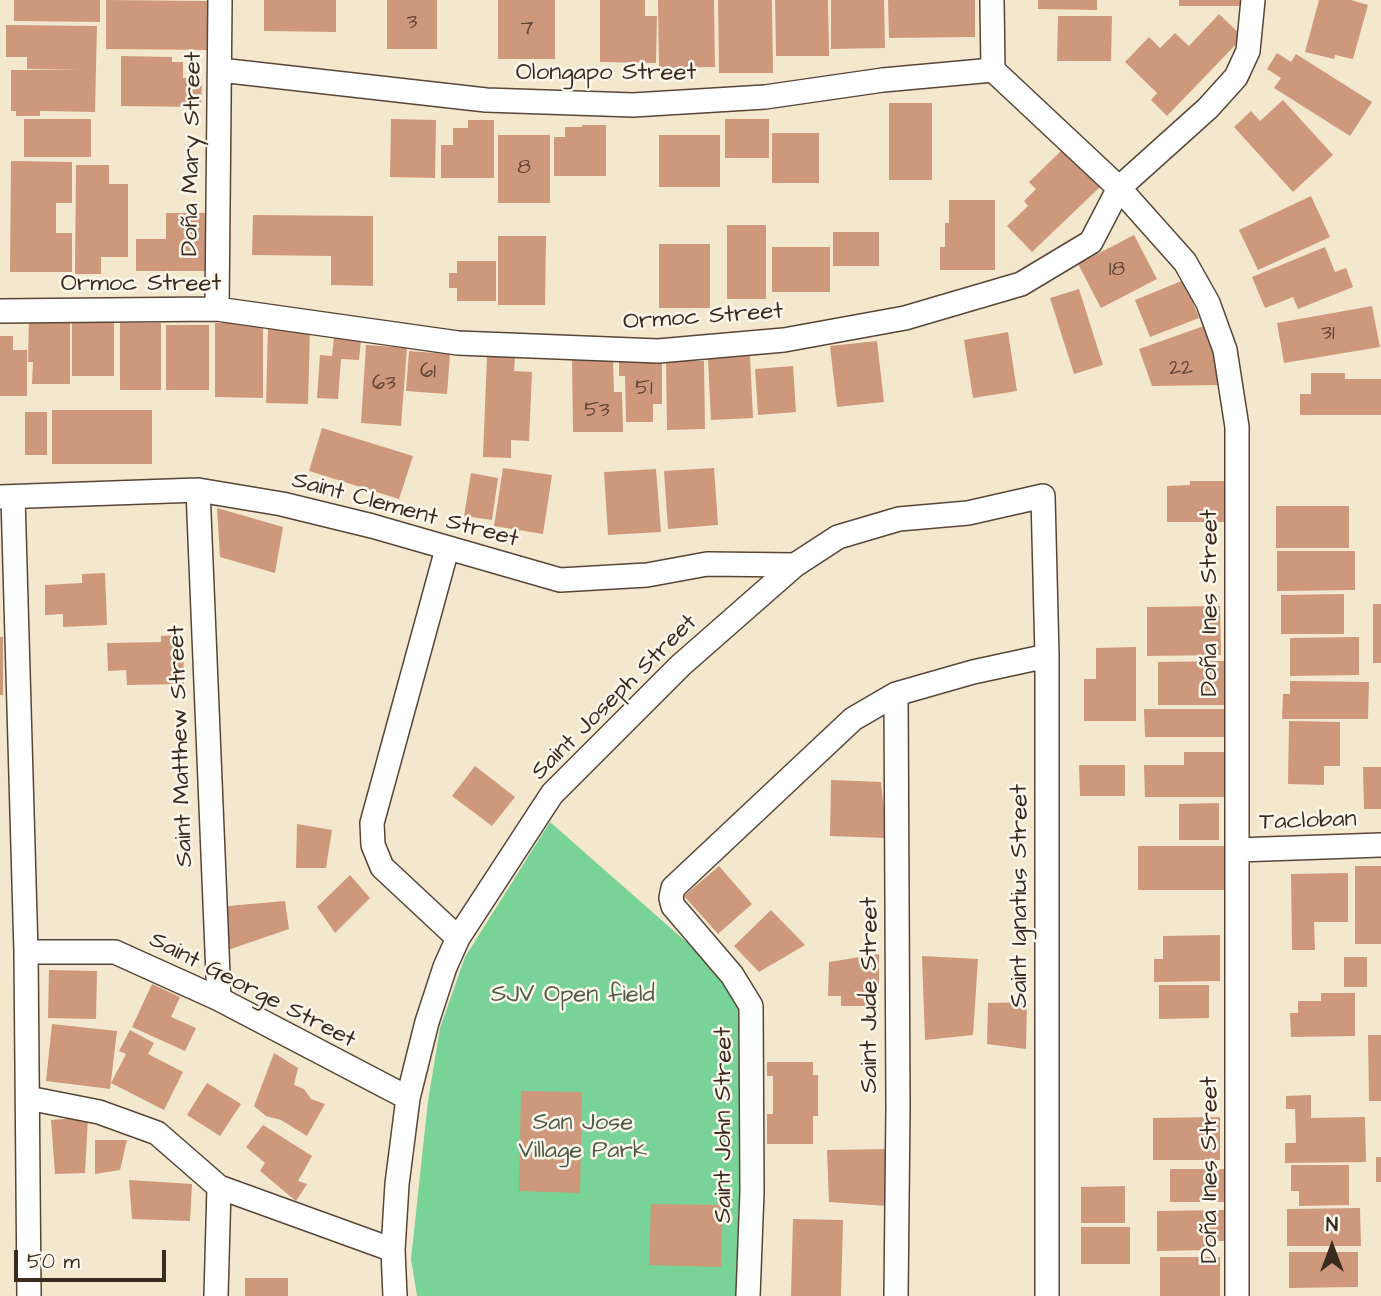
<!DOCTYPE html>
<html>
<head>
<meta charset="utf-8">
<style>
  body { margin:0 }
  #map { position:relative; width:1381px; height:1296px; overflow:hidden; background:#f3e8ce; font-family:"Architects Daughter",sans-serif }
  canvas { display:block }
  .north { position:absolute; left:1297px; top:1212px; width:70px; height:70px; -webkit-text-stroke:5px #fbf7ec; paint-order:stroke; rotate:0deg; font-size:19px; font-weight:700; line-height:28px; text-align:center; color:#3b2a1e }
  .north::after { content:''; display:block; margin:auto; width:24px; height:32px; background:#3b2a1e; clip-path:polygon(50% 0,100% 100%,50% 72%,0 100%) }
  .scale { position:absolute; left:14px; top:1250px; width:152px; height:32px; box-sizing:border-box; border:4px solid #3b2a1e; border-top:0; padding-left:9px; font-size:21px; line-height:24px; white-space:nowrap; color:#3b2a1e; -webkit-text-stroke:5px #fbf7ec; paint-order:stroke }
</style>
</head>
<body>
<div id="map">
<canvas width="1381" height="1296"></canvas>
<div class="north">N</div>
<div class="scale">50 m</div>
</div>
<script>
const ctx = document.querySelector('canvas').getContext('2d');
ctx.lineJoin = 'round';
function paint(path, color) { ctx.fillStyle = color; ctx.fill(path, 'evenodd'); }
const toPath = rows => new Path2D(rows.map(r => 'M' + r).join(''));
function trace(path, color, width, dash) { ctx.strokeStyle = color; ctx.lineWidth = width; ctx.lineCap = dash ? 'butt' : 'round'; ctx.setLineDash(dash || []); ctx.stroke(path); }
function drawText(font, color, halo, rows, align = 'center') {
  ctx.font = font + ' "Architects Daughter",sans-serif'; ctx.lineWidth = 5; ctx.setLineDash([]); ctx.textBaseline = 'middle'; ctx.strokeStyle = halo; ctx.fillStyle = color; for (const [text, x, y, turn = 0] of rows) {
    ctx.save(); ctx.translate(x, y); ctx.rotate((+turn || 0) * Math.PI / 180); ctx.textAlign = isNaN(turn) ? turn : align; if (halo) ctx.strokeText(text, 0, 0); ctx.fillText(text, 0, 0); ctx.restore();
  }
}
paint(toPath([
  [550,822,691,946,724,984,737,1004,739,1017,742,1179,738,1296,417,1296,411,1259,428,1101,440,1028,465,957]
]), '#79d297');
paint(toPath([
  [14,0,100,0,100,22,14,21],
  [106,0,208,1,208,50,106,49],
  [264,0,336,0,336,32,264,31],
  [387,0,437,0,437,49,387,49],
  [498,0,555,0,555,59,498,59],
  [600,0,645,0,645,16,657,16,656,63,600,62],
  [658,0,714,0,715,67,659,68],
  [718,0,772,0,773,73,719,73],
  [775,0,828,0,829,56,776,56],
  [831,0,884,0,885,48,831,49],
  [888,0,975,0,975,37,889,38],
  [1038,0,1097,0,1097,10,1038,9],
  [1179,0,1245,0,1245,6,1179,6],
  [1319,0,1351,0,1368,5,1353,59,1335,55,1334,59,1305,52],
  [1219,14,1243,37,1167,116,1151,100,1157,93,1125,62,1149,37,1160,48,1175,33,1189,46],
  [1058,16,1112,16,1111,61,1057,61],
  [6,25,97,26,95,112,40,111,40,116,16,116,16,111,11,111,11,70,81,70,27,69,27,57,6,57],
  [1277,53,1291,62,1296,54,1372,102,1350,136,1274,88,1281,78,1267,69],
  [121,56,172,57,172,62,183,62,183,78,202,78,201,107,121,106],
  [1283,100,1333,155,1293,192,1234,127,1251,111,1260,121],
  [889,103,932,103,932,180,889,180],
  [24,119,91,119,91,157,24,157],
  [391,119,436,120,435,178,390,177],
  [725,119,769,119,769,158,725,158],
  [468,120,494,120,494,178,441,178,441,145,453,145,453,128,468,128],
  [582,125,606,125,606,176,554,176,554,137,565,137,565,127,582,127],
  [772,133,819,133,819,183,772,183],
  [498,135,550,135,550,203,498,203],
  [659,135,720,135,720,187,659,187],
  [1063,149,1100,187,1032,252,1007,226,1028,206,1024,201,1036,189,1029,182],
  [11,161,72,162,72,203,56,203,56,233,72,233,72,272,10,272],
  [76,165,109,165,109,184,128,184,128,257,101,257,101,274,75,274],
  [1311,196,1330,237,1258,270,1239,230],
  [949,200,995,200,995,270,940,270,940,247,945,247,945,223,949,223],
  [166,213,207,213,207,271,136,271,136,239,166,239],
  [253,215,373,216,373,286,331,285,331,256,252,255],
  [727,225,766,225,766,299,727,299],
  [833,232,879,232,879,266,833,266],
  [1134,235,1157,279,1101,308,1078,264],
  [498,236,546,236,545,305,498,305],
  [659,244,710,244,710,308,659,308],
  [772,247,830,247,830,292,772,292],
  [1325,247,1335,272,1346,268,1353,287,1298,309,1293,297,1265,308,1252,277],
  [457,261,496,261,496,301,457,301,457,288,449,288,449,273,457,273],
  [1184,280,1199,318,1150,337,1135,300],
  [1079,289,1103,365,1074,374,1050,298],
  [1372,306,1380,347,1284,363,1277,323],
  [29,316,70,316,70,384,32,384,33,362,28,362],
  [72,322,114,323,114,376,72,376],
  [120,323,161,323,161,390,120,390],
  [215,323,263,323,263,398,215,397],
  [166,325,209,325,209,390,166,390],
  [268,326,310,327,308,404,266,403],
  [1204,326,1215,354,1219,385,1152,386,1139,349],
  [1008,332,1017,391,973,398,964,340],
  [0,336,13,336,13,350,27,350,27,396,0,396],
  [334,337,361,339,359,360,341,359,338,399,317,398,320,355,332,356],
  [877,341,884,402,837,407,830,346],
  [366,345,407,348,401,426,361,423],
  [409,351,450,354,447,394,406,391],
  [487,356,515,357,514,371,532,372,529,441,511,440,511,458,483,457],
  [750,356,753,418,711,420,708,359],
  [572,359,613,359,614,392,622,392,623,432,573,432],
  [662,361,662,404,653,404,653,422,626,422,625,376,619,376,619,362],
  [666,361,704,361,705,429,667,430],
  [793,366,796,412,758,415,755,369],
  [1311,373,1345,373,1345,379,1381,379,1381,415,1300,415,1300,394,1311,394],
  [52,410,152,410,152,464,52,464],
  [25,412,47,412,47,455,25,455],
  [322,428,413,456,399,499,309,471],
  [503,468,552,475,543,534,494,526],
  [714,468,718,525,668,529,664,471],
  [656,469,661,532,608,535,604,472],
  [471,473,498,478,492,520,464,516],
  [1190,481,1228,481,1229,522,1167,522,1167,486,1190,485],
  [1276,506,1349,506,1349,548,1276,548],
  [217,508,283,527,275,573,220,557],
  [1277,551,1355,551,1355,590,1277,591],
  [105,573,107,625,63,627,63,614,45,615,45,585,82,583,82,574],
  [1344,594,1344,634,1281,634,1281,595],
  [1373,604,1381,604,1381,663,1373,663],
  [1220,606,1221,655,1147,656,1147,607],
  [183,635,184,684,127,685,126,670,108,671,107,643,161,642,161,636],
  [0,637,3,637,3,695,0,695],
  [1359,637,1359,675,1290,676,1290,638],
  [1136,647,1136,721,1084,721,1084,679,1096,679,1096,648],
  [1225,661,1226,705,1158,705,1158,662],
  [1290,681,1369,682,1368,719,1282,719,1283,694,1290,694],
  [1144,709,1224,709,1224,737,1145,737],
  [1289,721,1340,722,1340,766,1324,766,1324,785,1288,784],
  [1184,752,1225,752,1225,797,1145,797,1144,765,1184,765],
  [1079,765,1125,765,1125,796,1080,796],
  [475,766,515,797,492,826,452,796],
  [1363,767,1381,767,1381,809,1364,809],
  [831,780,881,782,887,838,830,836],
  [1219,803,1219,840,1179,840,1179,804],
  [297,824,332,830,326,868,296,868],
  [1138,846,1225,846,1225,890,1138,890],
  [719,866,752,904,718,934,684,896],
  [1355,866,1381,866,1381,944,1355,944],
  [1348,873,1348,922,1314,922,1315,950,1292,950,1291,874],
  [350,875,370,898,335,933,317,907],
  [285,901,289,929,225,951,228,906],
  [771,910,805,945,759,972,734,946],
  [1220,935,1220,981,1154,982,1154,959,1163,959,1163,936],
  [879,954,879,993,873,993,873,1006,841,1006,841,996,828,996,829,962],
  [922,956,978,959,973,1035,925,1040],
  [1344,957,1367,957,1367,987,1344,987],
  [49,970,97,971,96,1019,48,1018],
  [152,984,180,997,171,1017,196,1028,185,1051,132,1027],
  [1159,985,1209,985,1209,1018,1159,1019],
  [1321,993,1355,993,1355,1036,1291,1037,1290,1013,1298,1013,1298,1001,1321,1001],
  [1027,1002,1026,1049,987,1044,988,1003],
  [52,1024,117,1031,110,1089,46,1081],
  [130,1030,154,1043,148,1054,183,1072,164,1110,111,1083,126,1054,119,1051],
  [1368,1035,1381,1035,1381,1101,1369,1101],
  [274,1053,298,1068,294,1085,304,1089,311,1099,325,1104,307,1136,281,1120,266,1116,254,1106],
  [767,1062,813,1062,813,1075,818,1075,818,1116,813,1116,813,1144,767,1144,767,1114,773,1114,773,1076,767,1076],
  [207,1083,241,1104,220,1136,187,1115],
  [521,1091,582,1092,580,1193,519,1191],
  [1311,1095,1311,1118,1365,1117,1366,1162,1285,1163,1285,1143,1296,1143,1295,1109,1286,1109,1286,1096],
  [88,1117,85,1173,55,1174,51,1120],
  [1220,1117,1220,1160,1153,1160,1153,1118],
  [263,1125,312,1156,298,1181,307,1184,296,1201,260,1171,265,1163,246,1147],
  [95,1140,127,1140,120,1170,95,1174],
  [888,1149,888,1206,829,1202,827,1150],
  [1376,1157,1381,1157,1381,1182,1376,1182],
  [1291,1165,1349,1165,1349,1205,1299,1206,1299,1191,1291,1191],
  [1170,1169,1227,1169,1227,1202,1170,1202],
  [129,1180,192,1184,190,1221,132,1219],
  [1125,1186,1125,1223,1081,1223,1081,1187],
  [651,1204,723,1205,721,1267,649,1265],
  [1360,1208,1361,1246,1287,1246,1287,1209],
  [1226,1210,1226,1241,1211,1241,1211,1250,1157,1251,1157,1211],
  [793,1219,843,1220,841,1296,791,1296],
  [1081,1227,1130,1227,1130,1264,1081,1264],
  [1289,1252,1358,1252,1358,1287,1289,1288],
  [1160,1257,1220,1257,1220,1296,1160,1296],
  [245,1278,288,1278,288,1296,245,1296]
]), '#ce987c');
const minor = toPath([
  [992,0,993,70,1119,188,1185,262,1208,303,1225,350,1237,427,1237,1296],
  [220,70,486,100,633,105,765,97,883,80,993,70],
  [217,309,220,0],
  [0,311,217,309,458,343,658,351,784,340,905,318,1021,284,1091,242,1119,188,1208,108,1236,77,1248,51,1253,0],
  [198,490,219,999],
  [0,497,198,490,282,504,372,526,560,580,647,575,707,564,795,565],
  [13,497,26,952,29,1296],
  [447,549,372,823,373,845,382,867,458,938],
  [896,694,898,1107,896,1296],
  [1237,850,1381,845],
  [26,952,115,952,219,999,408,1098],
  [28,1098,99,1112,157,1133,219,1187,393,1250],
  [216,1296,219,1187],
  [395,1296,393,1250,397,1184,408,1098,427,1022,445,967,458,938,552,794,681,665,795,565,838,537,899,519,968,513,1043,496,1047,656,1047,1296],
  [748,1296,752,1192,751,1006,732,975,673,906,671,898,673,888,853,719,896,694,973,672,1047,656]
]);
trace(minor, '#574638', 26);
trace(minor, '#fff', 23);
drawText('21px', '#604636', null, [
  ["3",412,24],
  ["7",527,30],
  ["8",524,169],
  ["18",1117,271],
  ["31",1328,335],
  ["22",1181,370],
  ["61",428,373],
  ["63",384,385],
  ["51",644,390],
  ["53",597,412]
]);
drawText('24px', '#3b2a1e', '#fbf7ec', [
  ["Olongapo Street",606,74],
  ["Doña Mary Street",193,154,-89],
  ["Ormoc Street",141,285],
  ["Ormoc Street",703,318,-4],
  ["Saint Clement Street",405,511,15],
  ["Doña Ines Street",1211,603,-90],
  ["Saint Joseph Street",615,698,-45],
  ["Saint Matthew Street",182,746,-92],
  ["Tacloban",1308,822,-2],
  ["Saint Ignatius Street",1021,896,-90],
  ["Saint George Street",252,991,27],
  ["Saint Jude Street",871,995,-90],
  ["Saint John Street",725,1125,-90],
  ["Doña Ines Street",1211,1170,-90]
]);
drawText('24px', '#4e5c42', '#fbf7ec', [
  ["SJV Open field",573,996],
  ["San Jose",583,1124],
  ["Village Park",583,1152]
]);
</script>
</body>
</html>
